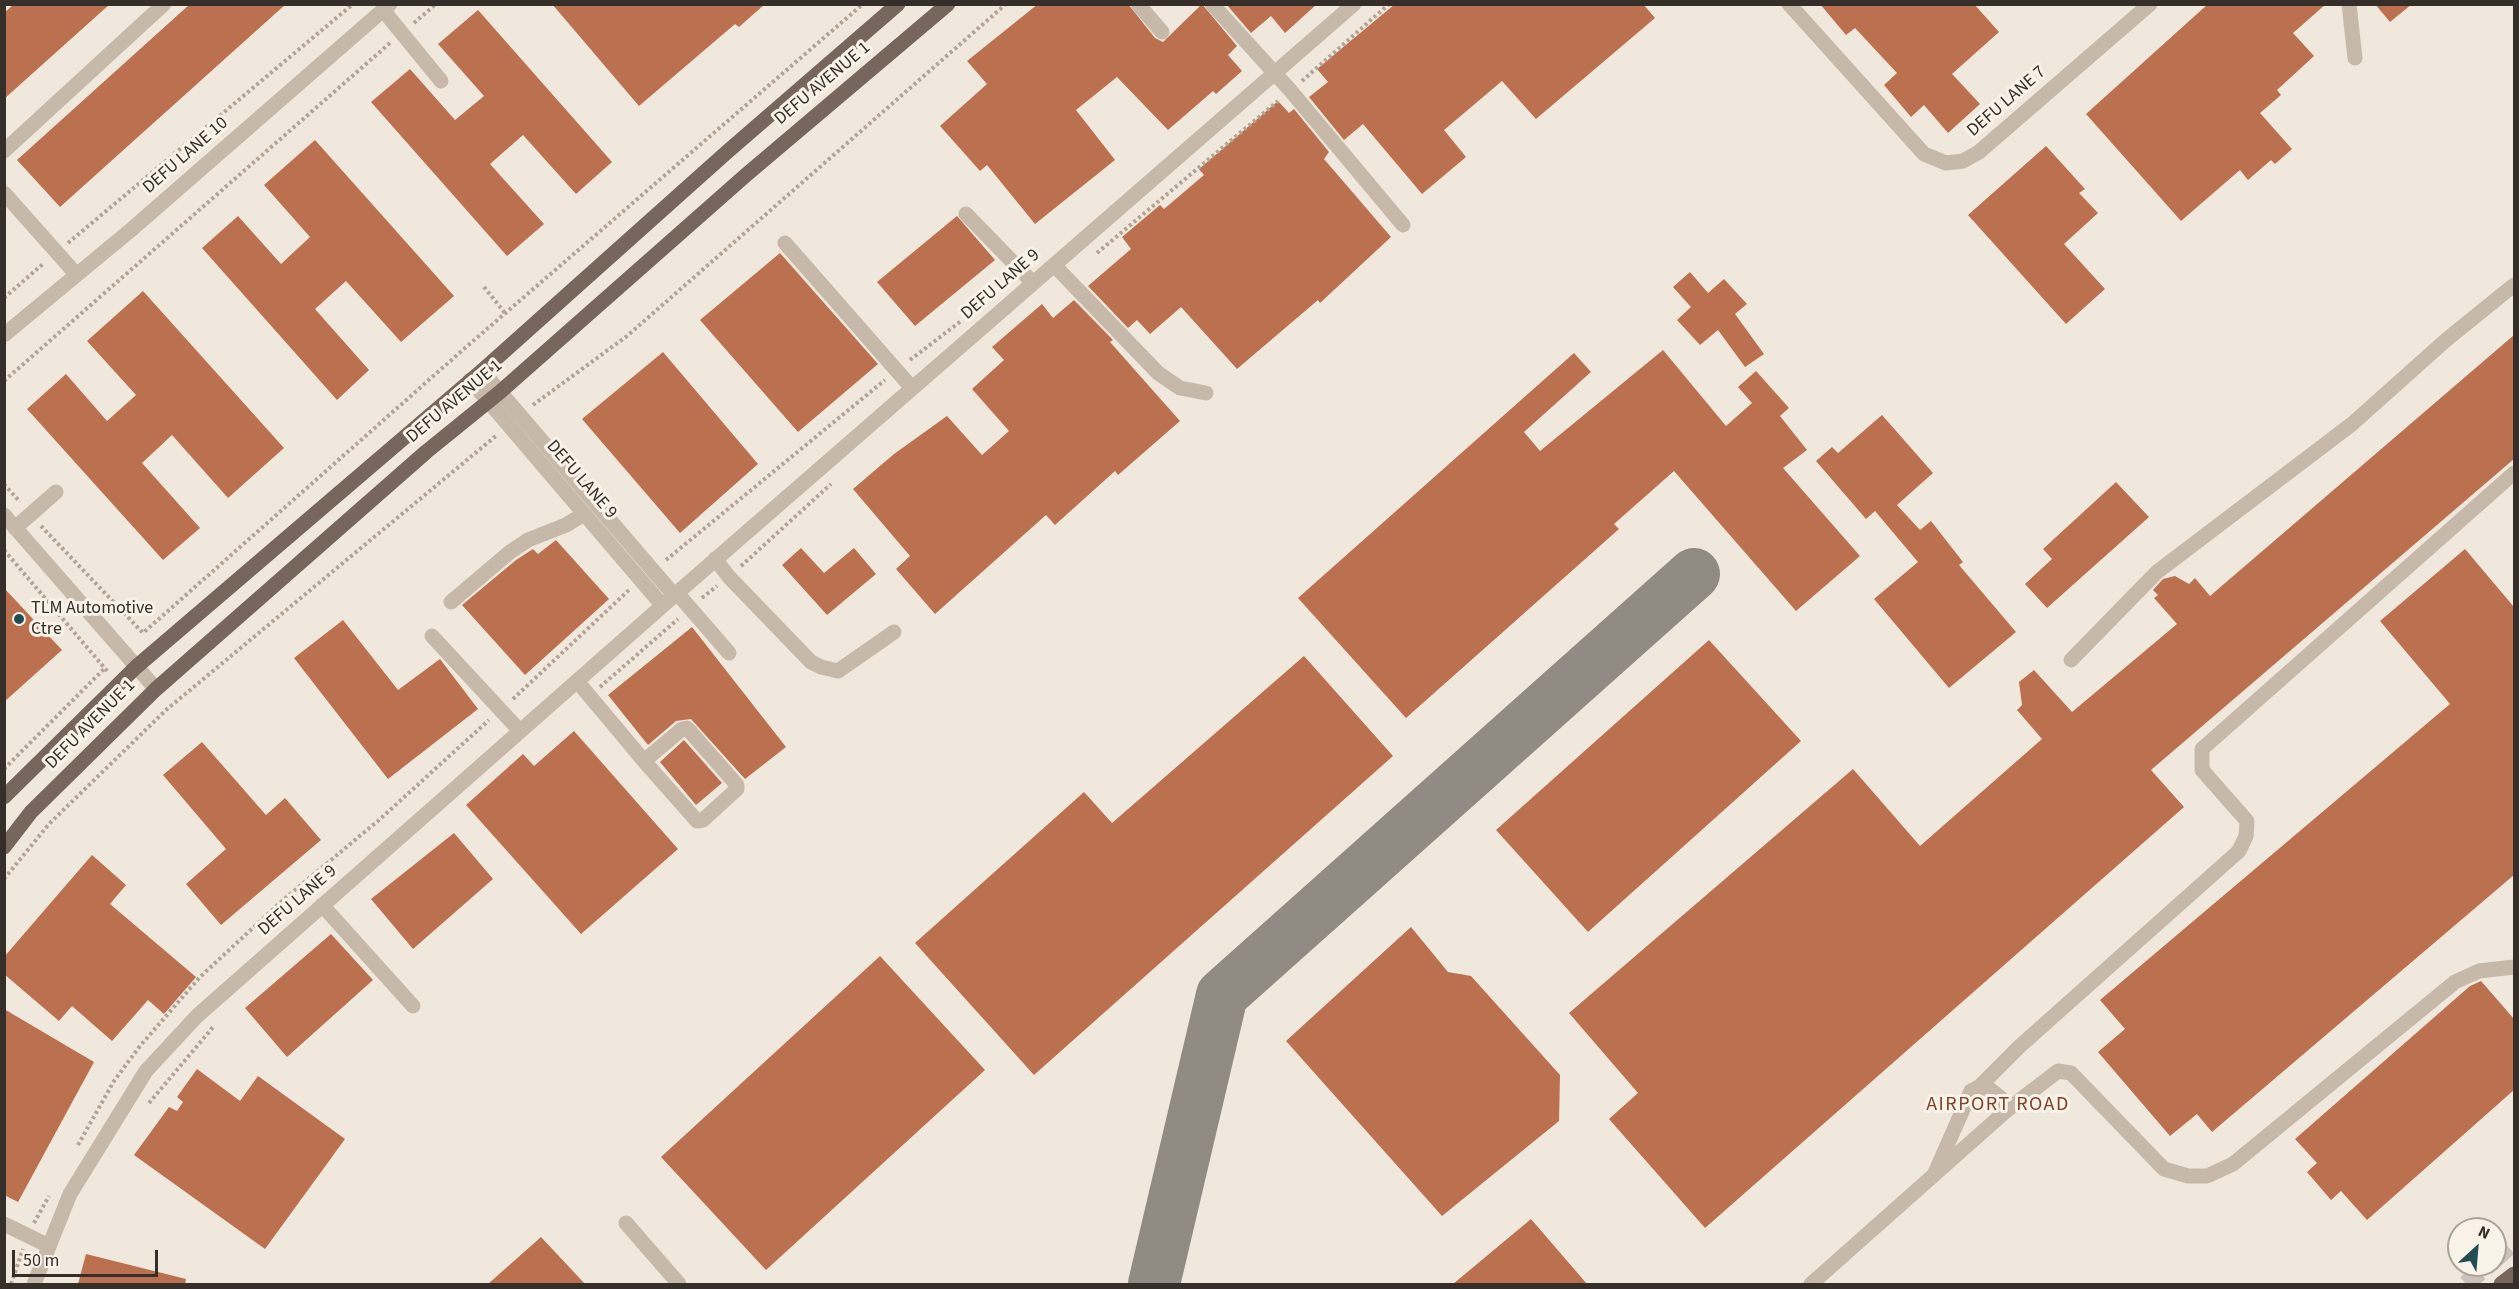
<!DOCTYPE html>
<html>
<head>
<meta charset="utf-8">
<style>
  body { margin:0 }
  #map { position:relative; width:2519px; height:1289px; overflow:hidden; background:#f0e8dd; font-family:"Source Sans 3",sans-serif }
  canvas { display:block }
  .frame { position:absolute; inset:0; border:6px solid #352e29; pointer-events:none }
  .north { position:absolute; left:2447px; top:1217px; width:60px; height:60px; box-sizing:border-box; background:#f8f2e9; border:2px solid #aaa49c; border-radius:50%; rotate:26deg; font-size:16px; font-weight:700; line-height:24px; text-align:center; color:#352e29 }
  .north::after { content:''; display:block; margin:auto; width:21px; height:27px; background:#224d53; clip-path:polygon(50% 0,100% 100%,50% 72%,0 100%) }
  .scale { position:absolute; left:12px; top:1250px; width:146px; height:27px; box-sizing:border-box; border:3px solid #352e29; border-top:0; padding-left:8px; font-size:18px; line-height:21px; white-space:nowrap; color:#352e29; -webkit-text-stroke:4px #f8f2e9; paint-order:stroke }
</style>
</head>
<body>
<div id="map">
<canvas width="2519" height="1289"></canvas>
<div class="frame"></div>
<div class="north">N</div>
<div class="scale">50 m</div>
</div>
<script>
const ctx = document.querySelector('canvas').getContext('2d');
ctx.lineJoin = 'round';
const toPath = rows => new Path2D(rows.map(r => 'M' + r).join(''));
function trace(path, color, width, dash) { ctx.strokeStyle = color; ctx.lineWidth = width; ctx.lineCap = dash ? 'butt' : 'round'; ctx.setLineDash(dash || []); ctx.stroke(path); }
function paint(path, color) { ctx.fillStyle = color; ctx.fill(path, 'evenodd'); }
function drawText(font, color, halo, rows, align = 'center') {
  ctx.font = font + ' "Source Sans 3",sans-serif'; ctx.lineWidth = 6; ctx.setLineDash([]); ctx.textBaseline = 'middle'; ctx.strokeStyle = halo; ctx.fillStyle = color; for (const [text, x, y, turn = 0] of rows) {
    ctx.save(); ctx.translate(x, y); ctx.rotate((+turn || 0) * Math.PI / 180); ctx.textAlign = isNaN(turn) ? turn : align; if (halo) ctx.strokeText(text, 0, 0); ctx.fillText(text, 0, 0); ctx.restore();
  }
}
trace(toPath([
  [1154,1284,1222,995,1694,574]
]), '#928b83', 52);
paint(toPath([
  [14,4,110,4,4,99,4,13],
  [190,4,286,4,60,207,17,160],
  [552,4,765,4,739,27,735,24,639,106],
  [1038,4,1128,4,1155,38,1163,42,1202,4,1237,46,1228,55,1242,71,1216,94,1213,91,1168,130,1117,77,1076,110,1115,160,1035,224,987,165,980,171,940,126,987,84,967,61],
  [1226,4,1317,4,1285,33,1271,16,1251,33],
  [1395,4,1643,4,1655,18,1536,119,1502,81,1444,130,1466,157,1422,194,1363,124,1344,140,1309,97,1328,82,1317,69],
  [1820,4,1974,4,1999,32,1952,74,1980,104,1948,133,1924,105,1911,117,1884,85,1897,73,1855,28,1846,35],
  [2208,4,2326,4,2293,33,2314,56,2277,90,2281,95,2260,113,2292,149,2275,164,2271,160,2248,180,2240,170,2181,221,2086,114],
  [2375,4,2412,4,2390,22],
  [478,10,612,162,576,194,523,135,490,164,544,224,507,256,371,102,410,69,455,120,484,96,438,44],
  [1278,101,1289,113,1294,109,1329,152,1324,159,1391,237,1320,303,1318,300,1237,369,1181,307,1150,334,1137,320,1128,328,1088,286,1131,249,1122,237,1160,205,1164,209,1204,175,1199,169],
  [315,140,454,296,401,342,346,281,315,309,369,370,337,400,202,248,238,216,281,264,310,237,264,185],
  [2046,146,2085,189,2079,193,2098,213,2064,244,2105,289,2066,324,1968,215],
  [957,216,995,260,915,326,877,282],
  [780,253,878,364,798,432,700,320],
  [1690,272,1708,293,1724,279,1747,304,1735,314,1764,354,1745,367,1718,330,1700,345,1677,320,1691,307,1673,287],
  [143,291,284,448,228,498,172,435,142,463,200,528,163,560,27,409,66,374,107,421,136,395,87,341],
  [1074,300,1113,340,1110,342,1180,421,1118,475,1115,471,1055,525,1046,515,935,614,896,569,910,556,853,489,894,454,947,416,982,455,1009,431,972,389,1004,360,992,347,1042,304,1053,318],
  [2514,335,2514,459,2151,770,2184,807,1705,1228,1609,1119,1638,1093,1569,1013,1853,769,1920,846,2042,739,2017,710,2022,705,2019,682,2034,670,2072,712,2177,624,2154,598,2158,595,2153,590,2163,579,2175,576,2189,584,2195,578,2210,596],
  [1663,350,1726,426,1752,403,1738,387,1756,371,1789,408,1780,416,1807,450,1783,468,1860,556,1796,611,1674,471,1614,524,1619,529,1406,718,1298,598,1574,353,1591,372,1524,432,1540,451],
  [663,352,758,464,680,533,582,419],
  [1882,415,1933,473,1897,505,1920,530,1931,521,1963,562,1959,565,2016,632,1949,688,1874,599,1918,562,1875,511,1866,519,1816,461,1832,447,1838,453],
  [2116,482,2149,517,2047,608,2025,584,2052,559,2043,549],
  [556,540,609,599,525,675,462,605,516,560,533,549,538,554],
  [801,548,824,573,854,548,876,574,827,615,782,565],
  [2465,549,2514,607,2514,875,2212,1132,2197,1114,2170,1136,2098,1052,2125,1029,2100,1000,2450,704,2380,621],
  [4,588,62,650,4,702],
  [343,620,398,690,440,659,478,709,388,779,294,658],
  [692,627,786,747,745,779,691,719,676,721,648,745,608,695],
  [1709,640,1801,741,1588,932,1496,830],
  [1304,656,1393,756,1034,1075,915,943,1084,792,1112,823],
  [574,731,678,849,581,934,466,805,523,754,534,766],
  [684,740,722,783,696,805,660,762],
  [202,742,266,815,285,798,321,840,221,925,186,884,226,849,163,775],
  [454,833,493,879,413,949,371,899],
  [92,855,126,885,110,904,196,977,164,1014,148,1000,112,1041,72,1006,59,1021,4,974,4,957],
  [1411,927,1448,972,1471,976,1560,1075,1559,1121,1442,1216,1286,1041],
  [331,934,373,980,287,1057,245,1008],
  [880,956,985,1070,766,1270,661,1157],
  [2481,981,2514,1019,2514,1090,2367,1220,2341,1191,2331,1200,2307,1172,2317,1163,2295,1139,2470,986],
  [4,1009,94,1062,18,1202,4,1195],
  [197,1069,240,1101,258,1076,345,1139,265,1249,134,1155,169,1107,177,1111,183,1102,177,1097],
  [1531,1219,1587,1284,1453,1284],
  [541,1237,585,1284,488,1284],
  [86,1254,186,1279,185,1284,78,1284]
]), '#bb7050');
trace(toPath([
  [2495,1259,2514,1242],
  [2466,1284,2488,1265]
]), '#cbc3b9', 18, [18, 9]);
trace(toPath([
  [414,23,436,4],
  [1302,81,1389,4],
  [68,243,353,4],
  [1097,253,1278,101],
  [484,287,505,313],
  [4,298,44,263],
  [910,360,961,321],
  [4,381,390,43],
  [533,405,627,336,1006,4],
  [4,484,20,502],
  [41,526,143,633,465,348,863,4],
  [4,550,108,672],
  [666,560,885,380],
  [741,566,831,484],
  [702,598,717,586],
  [600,687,678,619],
  [513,699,630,589],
  [4,769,105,668],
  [4,879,49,824,166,710,497,435],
  [149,1103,214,1026],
  [78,1145,114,1081,140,1046,200,977,283,900,379,820,489,720],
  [34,1223,49,1196],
  [11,1284,23,1249]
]), '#b3a394', 4, [3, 3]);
trace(toPath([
  [1138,4,1162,32],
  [1212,4,1290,90,1403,225],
  [1789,4,1924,154,1946,163,1963,161,1979,152,2150,4],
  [2349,4,2355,58],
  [383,10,441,81],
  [4,151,164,4],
  [4,193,76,274],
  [966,214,1033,283],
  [785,243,912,388],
  [1054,265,1158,373,1180,388,1206,393],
  [4,335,132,229,390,4],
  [482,371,674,595],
  [470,380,662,605],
  [4,515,156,689],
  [15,528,56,492],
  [715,559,729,577,811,662,821,667,838,671,894,632],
  [677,593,729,653],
  [451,602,510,552,528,540,566,525,584,514],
  [432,636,520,731],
  [2071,660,2157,572,2352,424,2446,340,2514,285],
  [577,681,644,761,697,821,703,820,737,789,737,785,687,728,682,729,644,761],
  [322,905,413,1006],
  [1979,1087,2020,1046,2239,851,2246,836,2247,821,2202,770,2202,749,2514,473],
  [1935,1173,1971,1091,1979,1087,1991,1090,2006,1102,2006,1111],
  [626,1223,679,1284],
  [4,1224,49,1246],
  [34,1284,70,1194,146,1071,197,1016,677,593,1354,4],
  [1811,1284,2006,1111,2058,1071,2071,1073,2164,1169,2188,1176,2207,1176,2233,1164,2455,982,2479,971,2514,967]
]), '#c7b9aa', 15);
trace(toPath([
  [4,797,136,667,482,371,727,152,898,4],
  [4,847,31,812,156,689,426,452,500,392,746,175,948,4],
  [2501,1284,2514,1274]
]), '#76665b', 15);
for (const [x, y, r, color] of [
  [19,619,6,"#224d53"]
]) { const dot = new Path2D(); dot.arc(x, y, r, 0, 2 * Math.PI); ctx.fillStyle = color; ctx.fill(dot); trace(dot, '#f8f2e9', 2); }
drawText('18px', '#352e29', '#f8f2e9', [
  ["DEFU AVENUE 1",823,84,-40],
  ["DEFU LANE 7",2007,102,-41],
  ["DEFU LANE 10",186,156,-41],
  ["DEFU LANE 9",1001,285,-41],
  ["DEFU AVENUE 1",455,402,-40],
  ["DEFU LANE 9",581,480,49],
  ["DEFU AVENUE 1",91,725,-45],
  ["DEFU LANE 9",298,901,-41]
]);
drawText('18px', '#352e29', '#f8f2e9', [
  ["TLM Automotive",31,609],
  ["Ctre",31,630]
], 'left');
ctx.letterSpacing = '1.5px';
drawText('20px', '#7d4229', '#f8f2e9', [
  ["AIRPORT ROAD",1998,1106]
]);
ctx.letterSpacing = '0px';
</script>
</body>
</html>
